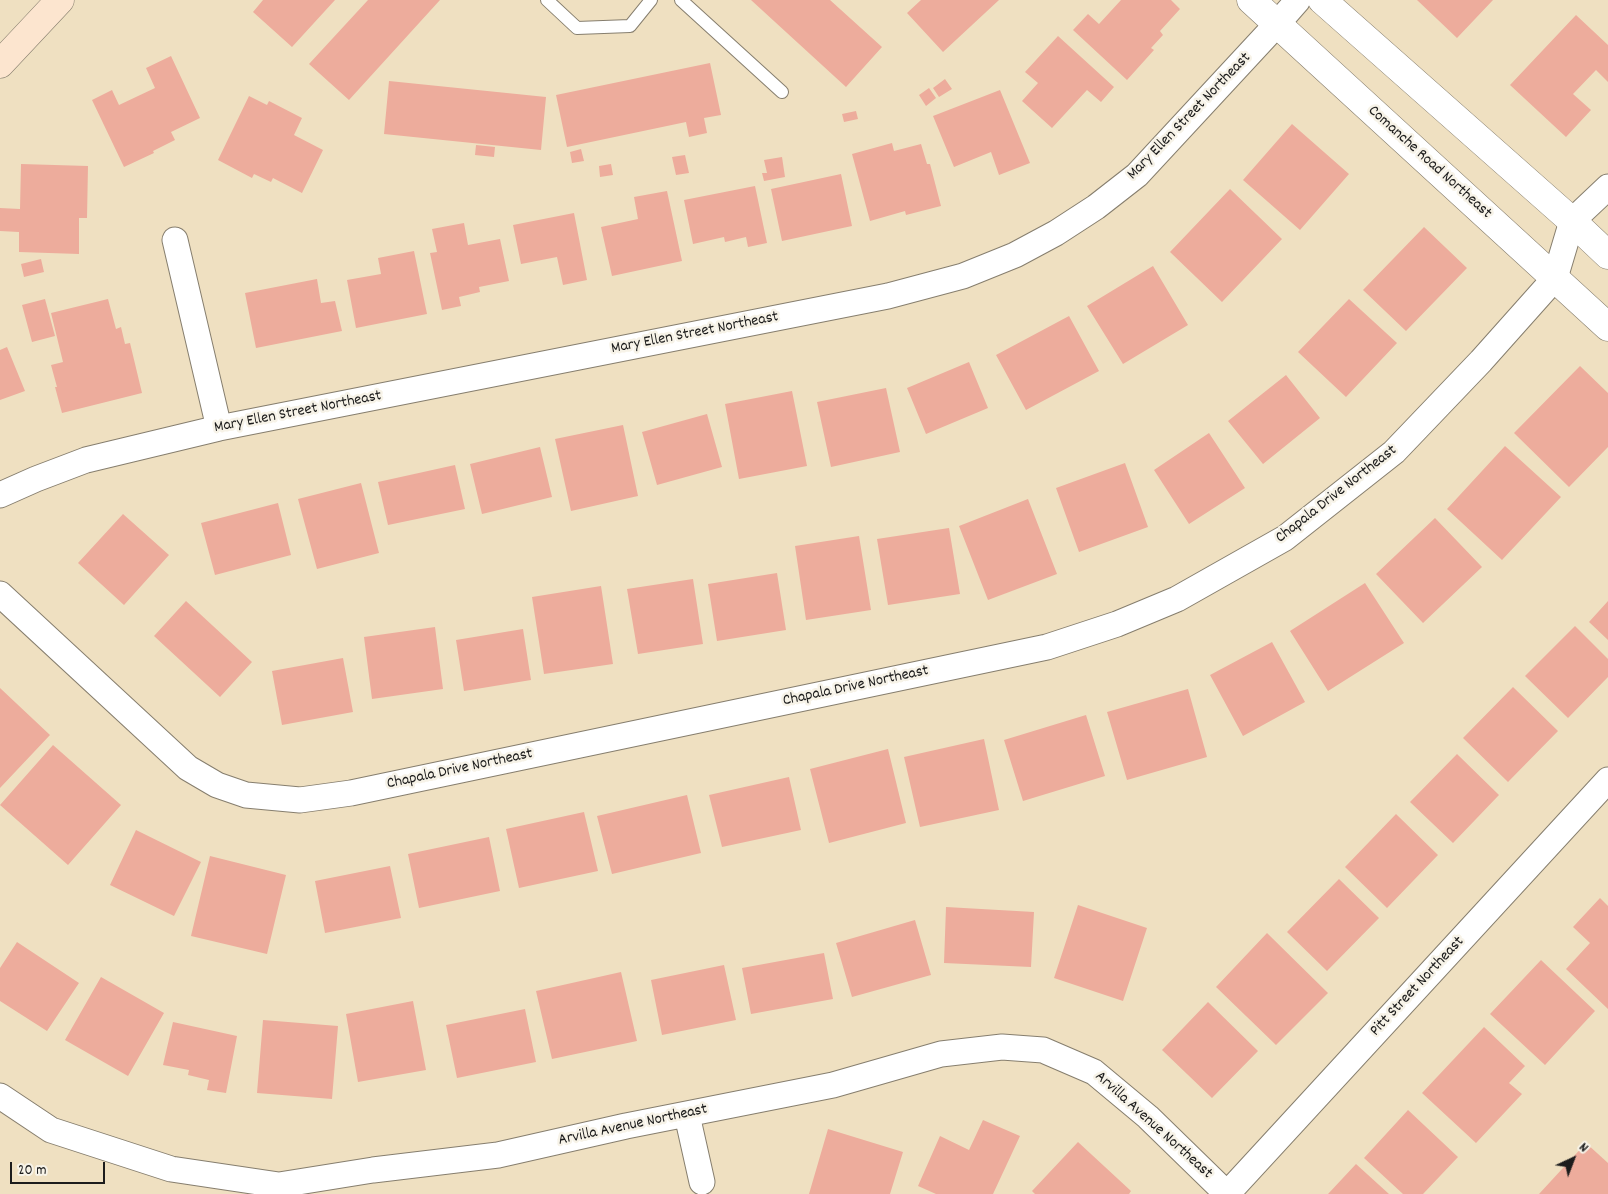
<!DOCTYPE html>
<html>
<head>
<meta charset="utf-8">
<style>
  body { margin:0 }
  #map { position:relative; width:1608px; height:1194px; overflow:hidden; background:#efe0c1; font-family:Dekko,sans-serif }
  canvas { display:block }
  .north { position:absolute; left:1548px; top:1134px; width:50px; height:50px; -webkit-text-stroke:4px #f7f3e8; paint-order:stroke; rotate:43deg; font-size:14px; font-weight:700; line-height:20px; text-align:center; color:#1c1c1c }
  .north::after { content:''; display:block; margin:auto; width:18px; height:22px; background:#1c1c1c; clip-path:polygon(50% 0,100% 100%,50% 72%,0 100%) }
  .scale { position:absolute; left:10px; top:1162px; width:95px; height:22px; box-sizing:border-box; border:2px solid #1c1c1c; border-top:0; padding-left:6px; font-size:15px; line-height:18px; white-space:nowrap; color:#1c1c1c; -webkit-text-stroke:4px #f7f3e8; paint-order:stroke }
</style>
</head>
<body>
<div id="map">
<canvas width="1608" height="1194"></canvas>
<div class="north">N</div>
<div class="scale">20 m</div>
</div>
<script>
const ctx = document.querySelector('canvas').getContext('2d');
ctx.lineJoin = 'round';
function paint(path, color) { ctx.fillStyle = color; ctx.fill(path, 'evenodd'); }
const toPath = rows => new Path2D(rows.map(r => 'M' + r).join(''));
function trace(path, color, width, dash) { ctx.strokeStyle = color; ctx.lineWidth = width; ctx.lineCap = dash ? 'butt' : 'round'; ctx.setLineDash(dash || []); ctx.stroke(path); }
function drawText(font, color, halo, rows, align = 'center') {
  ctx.font = font + ' Dekko,sans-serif'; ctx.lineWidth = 5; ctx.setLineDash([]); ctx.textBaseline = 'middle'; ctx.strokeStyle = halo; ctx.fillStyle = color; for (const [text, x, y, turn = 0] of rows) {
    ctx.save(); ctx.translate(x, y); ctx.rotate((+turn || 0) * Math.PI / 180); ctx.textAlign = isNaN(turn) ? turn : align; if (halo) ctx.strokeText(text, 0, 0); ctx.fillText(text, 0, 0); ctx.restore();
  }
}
paint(toPath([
  [263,0,335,0,292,47,253,12],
  [368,0,440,0,349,100,309,64],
  [751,0,830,0,882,47,846,87],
  [921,0,999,0,943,52,907,13],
  [1121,0,1171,0,1180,9,1160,31,1163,35,1151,48,1154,50,1127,80,1073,30,1088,14,1099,24],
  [1417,0,1493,0,1457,38],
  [1576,15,1608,45,1608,82,1596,70,1573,94,1591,110,1566,137,1510,85],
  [1058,36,1114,87,1101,102,1087,90,1052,128,1022,101,1038,83,1025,72],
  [171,56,200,118,171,132,175,140,153,151,154,153,124,167,92,100,112,90,119,105,155,88,146,68],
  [710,63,721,115,704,118,707,133,689,137,686,122,567,147,556,95],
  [945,79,952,89,939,97,933,88],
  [389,81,546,97,541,150,384,134],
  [929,88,936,98,926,106,919,95],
  [1000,90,1030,163,999,175,991,152,954,167,933,116],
  [249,96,267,105,269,101,302,118,294,135,323,150,302,193,273,178,271,182,254,174,252,178,218,160],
  [856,111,858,119,844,122,842,114],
  [1292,124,1349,174,1300,230,1243,180],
  [892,143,894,151,921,144,927,164,930,164,941,206,906,215,905,211,870,221,852,154],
  [476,145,495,147,494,157,475,155],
  [581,149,584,161,572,163,570,152],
  [685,155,689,173,676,175,672,157],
  [782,157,785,177,764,181,762,173,767,173,764,160],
  [21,164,88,166,87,218,79,218,79,254,19,252,19,232,0,231,0,208,20,209],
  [611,164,613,175,600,177,599,166],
  [841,174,852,226,782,241,771,189],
  [755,186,767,243,748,247,746,237,725,242,724,237,693,244,684,200],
  [1230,189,1282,239,1222,302,1170,252],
  [667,191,682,261,612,276,601,227,638,219,634,197],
  [574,213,587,280,563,285,557,257,521,264,513,225],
  [464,223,468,245,500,239,509,281,479,287,480,292,459,297,461,306,442,310,430,253,437,252,432,229],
  [1424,227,1467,268,1406,331,1363,290],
  [414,251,427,314,356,328,347,280,381,274,378,258],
  [41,259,44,272,24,277,21,264],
  [1153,266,1188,325,1123,364,1087,306],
  [317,279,321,303,335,301,342,331,256,348,245,293],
  [45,299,55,336,32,342,22,305],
  [108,299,116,329,121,327,125,344,130,343,142,393,62,413,55,387,57,387,51,365,63,362,51,313],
  [1349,299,1397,343,1346,397,1298,352],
  [1069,316,1099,371,1026,410,996,355],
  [7,347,25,391,0,400,0,350],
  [969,362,988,408,926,434,907,388],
  [1580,366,1608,393,1608,447,1569,487,1514,433],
  [1286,375,1320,418,1263,464,1228,421],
  [886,388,900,452,831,467,817,402],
  [792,391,807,466,739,479,725,404],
  [707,414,722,467,657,485,642,432],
  [623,425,638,496,571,511,555,439],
  [1209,433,1245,488,1189,524,1154,470],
  [1505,446,1561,497,1502,560,1447,509],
  [540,447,552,497,482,514,470,464],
  [1125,463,1148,527,1079,552,1056,488],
  [455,465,465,509,388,525,378,482],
  [361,483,379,553,317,569,298,499],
  [1028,499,1057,574,988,600,959,526],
  [278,503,291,555,215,575,201,523],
  [123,514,169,555,124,605,78,563],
  [1435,518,1482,567,1423,623,1376,574],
  [949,528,960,594,888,605,877,539],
  [859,536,871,610,806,620,795,546],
  [777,573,786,630,717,641,708,584],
  [693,579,703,644,638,654,627,589],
  [1365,583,1404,643,1328,691,1290,631],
  [601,586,613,664,544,674,532,597],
  [186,601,252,662,220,697,154,636],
  [1608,601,1608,640,1589,622],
  [1575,626,1608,659,1608,677,1568,718,1525,676],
  [435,627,443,689,372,699,364,637],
  [523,629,531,680,464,691,456,640],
  [1272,642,1305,702,1243,736,1210,675],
  [343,658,353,712,282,725,272,671],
  [1513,687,1558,731,1508,782,1463,738],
  [0,688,50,735,0,788],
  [1188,689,1207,757,1127,780,1107,712],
  [1086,715,1105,776,1023,801,1004,740],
  [984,739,999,810,920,827,904,757],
  [53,745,121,805,68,865,0,805],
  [888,749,906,823,829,843,810,769],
  [1457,754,1499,795,1453,843,1410,802],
  [789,777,801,830,722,847,709,795],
  [687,795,701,853,612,874,597,816],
  [584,812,598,871,519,888,506,829],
  [1396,814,1438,855,1387,908,1345,867],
  [136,830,201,862,174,916,110,885],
  [489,837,500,891,419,908,408,854],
  [210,856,286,875,267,954,191,936],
  [390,866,401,918,325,933,315,881],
  [1339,879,1379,918,1327,971,1287,932],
  [1600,898,1608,906,1608,1009,1566,969,1590,943,1573,927],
  [1078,905,1147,928,1123,1001,1054,978],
  [946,907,1034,912,1031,967,944,963],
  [915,920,931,975,852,997,836,943],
  [1267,933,1328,993,1276,1045,1216,987],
  [17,942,79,983,47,1031,0,1001,0,968],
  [824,953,833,999,751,1014,742,968],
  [1541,960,1595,1011,1545,1065,1490,1014],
  [724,965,736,1020,662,1035,651,980],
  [621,972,637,1041,552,1059,536,991],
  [101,977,164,1013,128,1076,65,1040],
  [413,1001,426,1070,358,1082,346,1014],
  [1208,1002,1258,1051,1212,1098,1162,1050],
  [525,1009,536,1062,457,1078,446,1025],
  [263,1020,338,1026,332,1099,257,1093],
  [173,1022,237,1036,226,1093,207,1090,209,1080,188,1075,189,1070,163,1065],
  [1484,1027,1525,1066,1509,1083,1522,1094,1476,1143,1422,1093],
  [1408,1110,1458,1157,1423,1194,1403,1194,1364,1158],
  [983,1120,1020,1136,993,1194,936,1194,918,1186,940,1136,969,1150],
  [828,1129,903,1152,890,1194,809,1194],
  [1078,1142,1131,1191,1129,1194,1035,1194,1032,1191],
  [1586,1143,1608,1163,1608,1194,1539,1194],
  [1356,1164,1389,1194,1328,1194]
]), '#edac9c');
const service = toPath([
  [547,0,577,28,630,26,651,0],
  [681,0,782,92]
]);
const minor = toPath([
  [175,240,219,428],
  [0,495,36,479,86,460,219,428,888,296,963,276,1015,255,1056,233,1096,207,1137,175,1277,24,1298,0],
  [0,594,188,768,217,785,246,795,300,800,351,793,1047,647,1117,624,1177,599,1285,538,1394,452,1481,361,1555,278,1572,221,1608,187],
  [0,1096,51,1130,171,1169,279,1185,373,1170,498,1155,626,1126,833,1085,941,1054,1002,1047,1043,1050,1094,1072,1148,1117,1227,1194],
  [687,1115,702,1182],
  [1227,1194,1608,780]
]);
const tertiary = toPath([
  [1251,0,1608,327],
  [1322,0,1572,221,1608,255]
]);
const secondary = toPath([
  [0,64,60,0]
]);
trace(service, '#867e6e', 14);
trace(minor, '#867e6e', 27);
trace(tertiary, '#867e6e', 29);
trace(secondary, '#867e6e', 29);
trace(service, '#fff', 12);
trace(minor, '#fff', 25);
trace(tertiary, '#fff', 28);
trace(secondary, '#fce5cf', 28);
drawText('16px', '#1c1c1c', '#f7f3e8', [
  ["Mary Ellen Street Northeast",1190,117,-46],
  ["Comanche Road Northeast",1429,163,42],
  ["Mary Ellen Street Northeast",695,334,-11],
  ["Mary Ellen Street Northeast",298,413,-11],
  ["Chapala Drive Northeast",1337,495,-38],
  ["Chapala Drive Northeast",856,687,-12],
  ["Chapala Drive Northeast",460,770,-12],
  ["Pitt Street Northeast",1418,987,-47],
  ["Arvilla Avenue Northeast",633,1126,-12],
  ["Arvilla Avenue Northeast",1153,1126,42]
]);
</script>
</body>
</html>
